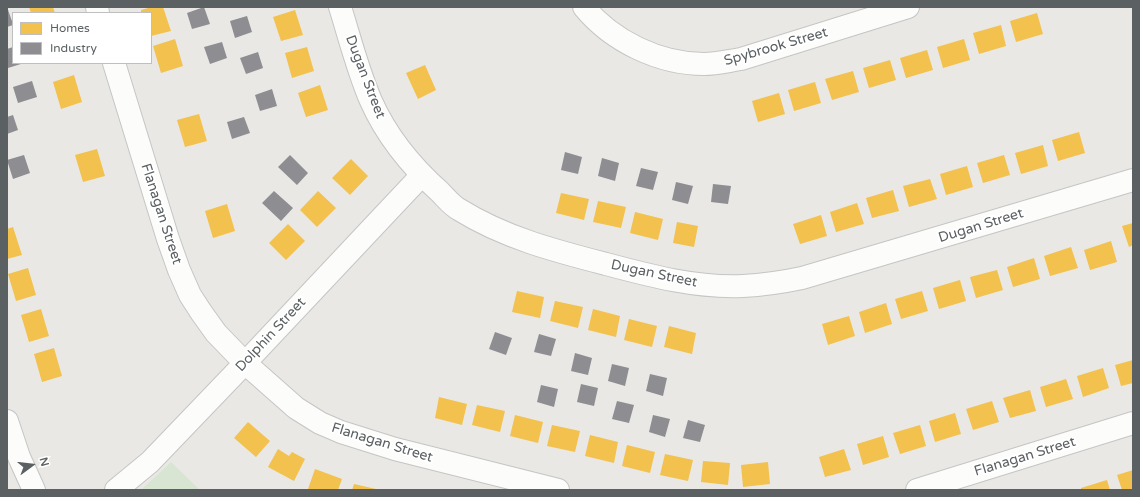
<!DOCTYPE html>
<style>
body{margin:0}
#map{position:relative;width:1140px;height:497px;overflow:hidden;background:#eae8e5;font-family:"Varela Round",sans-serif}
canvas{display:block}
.frame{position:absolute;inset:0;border:8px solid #5b6062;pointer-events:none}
.legend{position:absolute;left:12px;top:12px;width:140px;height:52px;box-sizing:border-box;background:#fff;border:1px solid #bdbfc0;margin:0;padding:5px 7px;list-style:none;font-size:12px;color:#5b6062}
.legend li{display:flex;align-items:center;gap:8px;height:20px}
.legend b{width:20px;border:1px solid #bdbfc0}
.north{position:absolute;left:12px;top:445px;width:40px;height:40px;-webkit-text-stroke:3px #fff;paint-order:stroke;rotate:75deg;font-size:11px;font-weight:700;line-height:16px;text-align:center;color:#5b6062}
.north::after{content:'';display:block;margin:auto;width:14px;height:18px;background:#5b6062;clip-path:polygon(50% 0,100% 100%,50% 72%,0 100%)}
</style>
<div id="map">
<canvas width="1140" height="497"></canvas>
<div class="frame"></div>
<ul class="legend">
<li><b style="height:11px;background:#f2c14e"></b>Homes</li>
<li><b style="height:11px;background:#8d8d92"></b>Industry</li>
</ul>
<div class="north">N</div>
</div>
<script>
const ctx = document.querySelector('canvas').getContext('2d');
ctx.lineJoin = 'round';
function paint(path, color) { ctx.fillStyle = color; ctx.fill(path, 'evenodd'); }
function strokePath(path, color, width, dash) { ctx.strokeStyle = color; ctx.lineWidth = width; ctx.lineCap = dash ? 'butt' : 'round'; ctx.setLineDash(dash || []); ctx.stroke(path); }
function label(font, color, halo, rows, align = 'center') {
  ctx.font = font + ' "Varela Round",sans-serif'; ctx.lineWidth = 4; ctx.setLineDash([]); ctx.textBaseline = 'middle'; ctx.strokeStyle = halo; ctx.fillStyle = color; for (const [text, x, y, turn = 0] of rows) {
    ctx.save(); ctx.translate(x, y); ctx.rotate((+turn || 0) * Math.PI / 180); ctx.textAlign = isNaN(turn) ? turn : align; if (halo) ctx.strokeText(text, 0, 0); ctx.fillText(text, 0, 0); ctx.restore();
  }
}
const green = new Path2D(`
 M171 462 200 490H141Z`);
const homes = new Path2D(`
 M29 7H53L55 13H31Z
 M152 7H163L171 31 151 36V13H141V10Z
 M295 10 303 35 281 41 273 17Z
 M1037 13 1043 34 1016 42 1010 21Z
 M1001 25 1006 46 979 54 973 33Z
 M175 39 183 66 161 73 153 46Z
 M964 39 970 60 943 68 937 47Z
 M307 47 314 71 292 78 285 53Z
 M927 50 933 70 906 78 900 58Z
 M890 60 896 80 869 88 863 68Z
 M425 65 436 90 418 99 406 73Z
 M853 71 859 92 832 100 825 79Z
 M74 75 82 102 61 109 53 82Z
 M815 82 821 103 794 111 788 90Z
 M320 85 328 110 306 117 298 93Z
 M779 93 785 114 758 122 752 101Z
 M199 114 207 141 185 147 177 120Z
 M1079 132 1085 153 1058 161 1052 140Z
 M1043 145 1048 166 1021 174 1015 153Z
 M97 149 105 176 83 182 75 155Z
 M1004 155 1010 175 983 183 977 163Z
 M351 159 368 176 350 195 332 178Z
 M967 166 973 187 946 195 940 174Z
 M930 179 937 199 909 207 903 186Z
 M893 190 899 211 872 218 866 198Z
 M318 191 336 208 317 227 300 210Z
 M561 193 589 199 584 220 556 213Z
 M598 201 626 207 621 228 593 222Z
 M857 203 864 224 836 232 830 212Z
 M227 204 235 231 213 238 205 211Z
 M635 212 663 219 658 240 630 233Z
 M821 215 827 236 800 244 793 224Z
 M677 222 698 226 694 247 673 243Z
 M1133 223V245L1129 247 1122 226Z
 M288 224 305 241 286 260 269 243Z
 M13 227 22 255 7 259V229Z
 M1111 241 1117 262 1090 270 1084 250Z
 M1071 247 1078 268 1050 276 1044 256Z
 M1034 258 1040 279 1013 287 1007 267Z
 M28 268 36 295 16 301 8 274Z
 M997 270 1003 290 976 298 970 277Z
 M960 280 966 301 939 309 933 288Z
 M517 291 544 297 540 318 512 312Z
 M922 291 928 311 901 319 895 299Z
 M555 301 583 307 578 328 550 321Z
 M886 303 892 324 865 333 859 312Z
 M41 309 49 336 29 342 21 315Z
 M593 309 620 316 616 337 588 330Z
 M849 316 855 336 828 345 822 324Z
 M629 319 657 326 652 347 624 340Z
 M669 326 696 333 692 354 664 347Z
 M54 348 62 376 42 382 34 354Z
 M1133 360V383L1121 386 1115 365Z
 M1103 368 1109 388 1083 397 1077 376Z
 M1066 379 1073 399 1046 407 1040 387Z
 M1030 390 1036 411 1010 418 1003 398Z
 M439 397 467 404 462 425 435 418Z
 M992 401 999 422 973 430 966 409Z
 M477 405 505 411 500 432 472 425Z
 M955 413 961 434 935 442 929 421Z
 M515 415 543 422 538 443 510 436Z
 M248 422 270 441 256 457 234 438Z
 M552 425 580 431 575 452 547 446Z
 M920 425 926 446 900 454 893 433Z
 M590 435 618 442 614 463 585 456Z
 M883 436 889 457 863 465 857 444Z
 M627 445 655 452 650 473 622 466Z
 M278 449 289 456 292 452 305 459 294 481 268 467Z
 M844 449 851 470 825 477 819 457Z
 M665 454 693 460 688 481 660 475Z
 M703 461 730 463 728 485 701 482Z
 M768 462 770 484 743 487 741 465Z
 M315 469 342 479 338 490 308 489Z
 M1133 470V490H1122L1117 475Z
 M1107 480 1110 490H1081V488Z
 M354 484 376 489V490H352Z`);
const industry = new Path2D(`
 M7 7 13 24V25L7 27Z
 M204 7 210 24 192 29 187 13Z
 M247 16 252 32 235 38 230 21Z
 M222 42 227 58 210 64 204 47Z
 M13 47V63H24L8 68 7 64V49Z
 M258 52 263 68 246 74 240 58Z
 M32 81 37 97 18 103 13 87Z
 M272 89 277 106 260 111 255 95Z
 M13 115 18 130 7 134V117Z
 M244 117 250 133 232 139 227 122Z
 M565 152 582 157 578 174 561 170Z
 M24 155 30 173 13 179 7 160Z
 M290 155 308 173 297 185 278 167Z
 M602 158 619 163 615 181 598 176Z
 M641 168 658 172 653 190 636 186Z
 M676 182 693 186 688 204 672 200Z
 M713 184 731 186 728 204 711 202Z
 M274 191 293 208 281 221 262 203Z
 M495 332 512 338 506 355 489 349Z
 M539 334 556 339 551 356 534 352Z
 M575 353 592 358 588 375 571 371Z
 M612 364 629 368 625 386 608 381Z
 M650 374 667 378 663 396 646 391Z
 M581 384 598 388 594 406 577 402Z
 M541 385 558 389 554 407 537 402Z
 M617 401 634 405 629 423 612 419Z
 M653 415 670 419 665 437 649 432Z
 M688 420 705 425 700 442 683 438Z`);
const minor = new Path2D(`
 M97 7 98 13
 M340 7C350 39 358 71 371 101 387 137 411 166 440 192 446 198 452 206 460 210 505 238 556 251 606 264 651 276 696 288 743 286 763 285 783 282 802 278L1133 180
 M584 7C612 41 659 64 704 64 716 64 728 61 741 59L908 7
 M114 63 168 239 179 270 190 295 201 312 216 333 245 363 296 408 320 423 341 432 395 449 558 490
 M7 421 19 457 34 490
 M116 490 150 462 245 363 421 176
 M917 490 1133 423`);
const streetNames = [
 ["Spybrook Street",776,47,-16],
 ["Dugan Street",365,77,69],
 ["Flanagan Street",161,214,72],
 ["Dugan Street",981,226,-17],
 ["Dugan Street",654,274,12],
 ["Dolphin Street",271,335,-47],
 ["Flanagan Street",382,443,17],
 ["Flanagan Street",1025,457,-17]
];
paint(green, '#d7e5d2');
paint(homes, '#f2c14e');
paint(industry, '#8d8d92');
strokePath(minor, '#c5c5c5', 24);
strokePath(minor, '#fcfcfb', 22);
label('14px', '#5b6062', '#fff', streetNames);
</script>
